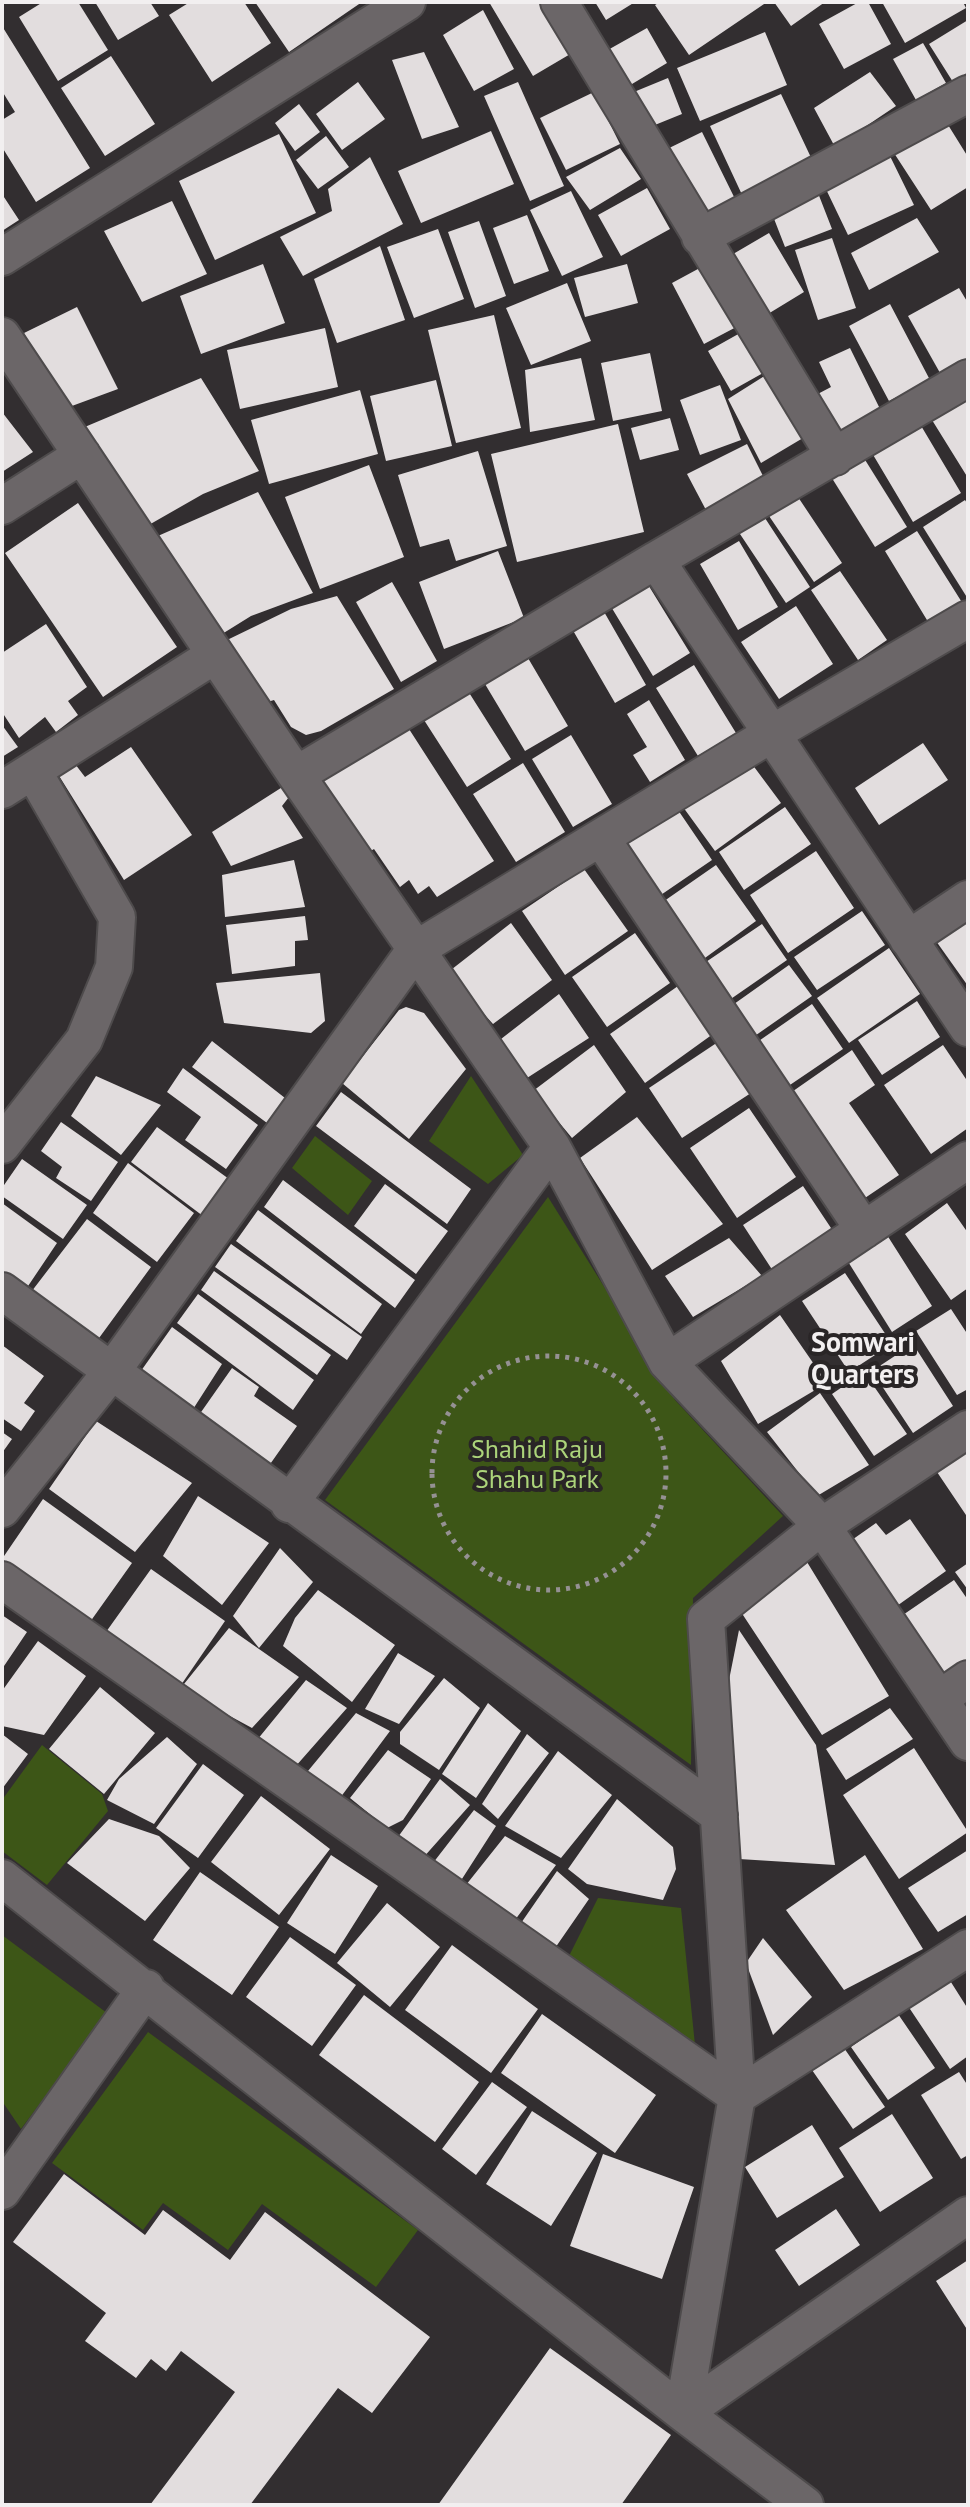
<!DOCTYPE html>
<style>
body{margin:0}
#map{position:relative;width:970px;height:2507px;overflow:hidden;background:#322e30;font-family:"PT Sans",sans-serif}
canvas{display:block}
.frame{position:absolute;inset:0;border:4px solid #f2eff0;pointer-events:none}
</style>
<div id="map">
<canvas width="970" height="2507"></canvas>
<div class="frame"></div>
</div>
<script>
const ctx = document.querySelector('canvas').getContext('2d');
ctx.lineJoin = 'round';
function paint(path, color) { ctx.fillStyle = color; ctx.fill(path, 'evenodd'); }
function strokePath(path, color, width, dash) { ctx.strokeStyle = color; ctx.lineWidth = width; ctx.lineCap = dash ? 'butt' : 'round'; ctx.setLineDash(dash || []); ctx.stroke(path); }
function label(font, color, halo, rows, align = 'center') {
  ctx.font = font + ' "PT Sans",sans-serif'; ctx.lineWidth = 8; ctx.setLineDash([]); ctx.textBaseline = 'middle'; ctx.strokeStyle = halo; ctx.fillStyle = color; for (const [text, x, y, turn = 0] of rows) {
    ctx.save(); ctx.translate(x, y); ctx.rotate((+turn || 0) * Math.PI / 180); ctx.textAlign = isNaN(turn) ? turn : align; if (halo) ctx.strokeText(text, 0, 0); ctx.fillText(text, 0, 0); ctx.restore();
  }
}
const green = new Path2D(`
 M471 1076 523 1155 488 1184 429 1141Z
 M315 1136 372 1181 348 1215 292 1168Z
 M548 1197 675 1400 783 1516 693 1598 691 1765 325 1500Z
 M42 1745 102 1794 108 1811 47 1885 2 1851V1800Z
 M598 1898 681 1908 695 2045 567 1960Z
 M2 1935 107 2013 21 2129 2 2101Z
 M148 2032 418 2230 376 2287 262 2204 228 2250 163 2203 143 2230 52 2163Z`);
const building = new Path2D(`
 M43 2H78L108 50 58 81 19 17Z
 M95 2H150L159 16 118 40Z
 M190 2H244L271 43 212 82 169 15Z
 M255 2H362L289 52Z
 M489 2H542L572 53 533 76Z
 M595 2H635L606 20Z
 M660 2H767L689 55 655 5Z
 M774 2H825L791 26Z
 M859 2H868L891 44 844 69 819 24Z
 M882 2H963L966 8 905 43Z
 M483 10 514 69 474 91 443 35Z
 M968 20V72L953 82 929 44Z
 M2 26 90 168 36 202 2 147V120L15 112 2 91Z
 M647 28 667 63 627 87 606 51Z
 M765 32 787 85 700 121 677 68Z
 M923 43 946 83 916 100 893 59Z
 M424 52 459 127 422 139 392 60Z
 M111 56 155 124 105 156 61 88Z
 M870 72 896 106 835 147 814 108Z
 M668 78 682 114 645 129 629 94Z
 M358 82 385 119 342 150 316 114Z
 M518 82 564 186 530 201 484 96Z
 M594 92 620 144 566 170 540 118Z
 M781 94 815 166 744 199 710 126Z
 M299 104 320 132 295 151 275 123Z
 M945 120 968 157V187L931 210 894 153Z
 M491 131 514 184 421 223 398 171Z
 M702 132 739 207 701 226 663 151Z
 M279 134 316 213 215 260 179 181Z
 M326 136 349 167 318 189 296 160Z
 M620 148 641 179 590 210 566 177Z
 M888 152 914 205 848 235 823 183Z
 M370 157 403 224 303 276 280 237 332 211 328 189Z
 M647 188 670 229 621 256 598 215Z
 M571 191 603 257 562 276 530 210Z
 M818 193 832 229 785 247 771 211Z
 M2 194 19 220 2 231Z
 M172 201 207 274 142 302 104 231Z
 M527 215 549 271 514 284 493 228Z
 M917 218 939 252 869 290 851 253Z
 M479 221 506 296 475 308 448 232Z
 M438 229 464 299 414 318 387 247Z
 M769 233 804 292 763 317 728 257Z
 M832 238 856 308 818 320 795 250Z
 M380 246 405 320 337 343 314 279Z
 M709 263 742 324 704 344 672 283Z
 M263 264 285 323 201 354 180 296Z
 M627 264 638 303 585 317 574 278Z
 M567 283 591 341 531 365 506 308Z
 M959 288 968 303V367L944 380 908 316Z
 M890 304 930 380 889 401 849 326Z
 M77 307 118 389 61 410 24 333Z
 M494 315 521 428 456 443 428 330Z
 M325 328 338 387 240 409 227 350Z
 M749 328 772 368 731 391 708 351Z
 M850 348 882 413 832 437 812 397 831 387 819 362Z
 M650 353 662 411 613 421 601 363Z
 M581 358 595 420 530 432 525 370Z
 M766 375 803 438 761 463 728 399Z
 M201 378 259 471 203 494 140 530 80 429Z
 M436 380 452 446 386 461 370 396Z
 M720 385 741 440 700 455 680 400Z
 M360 390 378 454 269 484 251 420Z
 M968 398V478L932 420Z
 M2 412 33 452 2 472Z
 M670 418 679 450 640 460 631 428Z
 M618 424 644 532 517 562 491 454Z
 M920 424 961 493 913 522 872 453Z
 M747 444 765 480 706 510 687 474Z
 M478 451 507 546 456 561 449 539 420 547 398 475Z
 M862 455 907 527 875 547 830 475Z
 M369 465 404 557 320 589 285 497Z
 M258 492 313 593 251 616 214 639 151 539Z
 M796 494 842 563 814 582 767 513Z
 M965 500 968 505V599L923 527Z
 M78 503 177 647 103 697 5 553Z
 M763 515 810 587 786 603 738 531Z
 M917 531 963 604 930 625 885 551Z
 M739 541 778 607 738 630 700 564Z
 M498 551 524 618 444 649 419 582Z
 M840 571 887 640 858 660 811 590Z
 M392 582 437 661 401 682 356 602Z
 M647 583 690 653 653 676 610 605Z
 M337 596 394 689 321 731 306 735 291 727 274 700 261 704 225 641 291 609Z
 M796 606 833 664 779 699 741 642Z
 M603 610 646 685 615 703 571 627Z
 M46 624 87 687 68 701 78 715 56 732 45 717 19 738 2 712V653Z
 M528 658 568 726 525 751 485 684Z
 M694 665 736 733 698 756 656 688Z
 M468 691 511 759 467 787 424 720Z
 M649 700 685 760 650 782 633 755 647 747 627 714Z
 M2 725 18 747 2 757Z
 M409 729 494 861 437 897 429 886 418 894 409 880 400 887 374 849 364 855 318 783Z
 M571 735 612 804 573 827 532 759Z
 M923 743 948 780 879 825 855 788Z
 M131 747 192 835 124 880 56 771 72 760 85 777Z
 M749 760 781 803 715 851 683 807Z
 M523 763 565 832 516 862 473 794Z
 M284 786 289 797 282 806 303 838 231 866 212 832Z
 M785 807 811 844 744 890 719 852Z
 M678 810 712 860 652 901 617 851Z
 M816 851 854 908 788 953 750 895Z
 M294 860 305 907 225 917 222 875Z
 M716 865 756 921 698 963 657 906Z
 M584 869 628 931 565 975 522 911Z
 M862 911 885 945 817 990 794 957Z
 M305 916 308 940 295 941V966L232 974 226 925Z
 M968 918V986L936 941Z
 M511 923 552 980 493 1024 447 973Z
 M762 924 787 960 725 1003 700 966Z
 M635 933 670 983 607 1027 572 977Z
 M889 948 920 994 849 1043 817 998Z
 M789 965 812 996 749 1040 727 1009Z
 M320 973 325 1021 311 1033 224 1023 216 983Z
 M678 986 713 1034 645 1083 610 1034Z
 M559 994 589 1038 527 1078 501 1039Z
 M917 1001 940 1037 882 1075 858 1040Z
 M812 1004 843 1049 784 1089 753 1045Z
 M406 1007 424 1013 466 1069 409 1139 342 1083 399 1010Z
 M212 1041 285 1098 267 1123 192 1067Z
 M718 1042 751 1093 682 1138 649 1088Z
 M594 1045 626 1092 572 1138 533 1091Z
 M943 1045 968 1082V1128L931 1154 884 1085Z
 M852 1050 875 1085 849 1103 899 1175 859 1202 786 1096Z
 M183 1068 258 1125 226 1169 185 1140 201 1117 167 1092Z
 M96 1076 161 1105 121 1155 71 1116Z
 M341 1092 471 1189 447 1224 316 1126Z
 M749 1108 796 1177 737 1218 690 1148Z
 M637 1117 723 1224 652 1270 580 1158Z
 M61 1122 118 1162 91 1201 56 1178 62 1167 41 1151Z
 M157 1127 229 1179 203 1216 131 1162Z
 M22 1159 87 1205 63 1239 2 1196V1188Z
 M128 1163 194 1213 157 1262 93 1213Z
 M283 1180 415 1280 395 1308 264 1207Z
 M385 1184 448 1231 416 1274 354 1226Z
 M803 1186 833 1231 773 1271 743 1225Z
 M2 1203 57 1243 22 1295 2 1280Z
 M947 1203 968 1233V1288L951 1300 905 1234Z
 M258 1210 382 1304 361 1334 236 1241Z
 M87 1219 151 1267 91 1349 25 1300Z
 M887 1235 932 1306 892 1332 847 1260Z
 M729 1238 762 1276 693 1317 665 1276Z
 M231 1244 362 1337 347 1360 215 1267Z
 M214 1271 331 1355 317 1375 201 1290Z
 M845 1273 892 1344 849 1372 802 1301Z
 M198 1294 314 1380 293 1410 177 1323Z
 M951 1309 968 1335V1389L957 1395 916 1331Z
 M780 1315 827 1383 758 1424 721 1361Z
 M172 1327 222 1364 188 1417 136 1378Z
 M913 1344 953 1406 913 1433 872 1371Z
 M2 1345 44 1376 24 1403 35 1411 21 1431 2 1418Z
 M232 1368 259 1387 254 1396 297 1426 261 1477 192 1425Z
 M864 1372 907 1434 874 1456 832 1394Z
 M820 1393 869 1465 817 1496 767 1432Z
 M96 1421 192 1483 135 1552 49 1489Z
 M2 1432 12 1439 2 1453Z
 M968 1450V1518L937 1472Z
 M198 1496 269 1543 222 1605 163 1556Z
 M43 1499 132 1563 90 1622 2 1559Z
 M910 1519 946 1571 894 1608 849 1542 876 1523 886 1535Z
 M280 1548 313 1582 259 1648 233 1616Z
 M807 1562 889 1696 822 1735 741 1612Z
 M968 1563V1590L955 1572Z
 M151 1569 225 1621 181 1685 106 1632Z
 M954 1580 968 1600V1662L939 1682 897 1619Z
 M318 1590 395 1645 352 1702 283 1646 295 1618Z
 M2 1615 27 1632 2 1669Z
 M229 1628 299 1677 252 1728 180 1689Z
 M739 1630 816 1745 835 1865 739 1859 726 1695Z
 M38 1641 86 1676 44 1735 2 1726V1691Z
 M398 1653 435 1676 399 1724 365 1709Z
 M444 1678 480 1708 439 1770 400 1744V1732Z
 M306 1680 347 1708 295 1767 257 1740Z
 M100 1687 155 1733 104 1794 49 1749Z
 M488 1703 521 1731 476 1798 442 1774Z
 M890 1708 913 1739 846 1780 826 1749Z
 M356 1713 390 1731 340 1798 303 1777Z
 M2 1734 28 1754 2 1789Z
 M527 1734 549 1753 498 1819 482 1804Z
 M167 1737 197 1764 154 1824 107 1800 119 1779Z
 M914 1748 968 1832 899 1879 843 1795Z
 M388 1750 431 1779 403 1820 387 1828 350 1798Z
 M558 1751 612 1795 561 1858 505 1826Z
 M203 1764 244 1795 198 1858 156 1828Z
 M440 1779 470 1805 422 1859 398 1837Z
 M261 1796 330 1849 279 1915 211 1862Z
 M617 1799 673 1847 676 1869 663 1900 587 1884 568 1869Z
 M474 1810 496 1826 460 1882 433 1863Z
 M109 1819 159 1836 190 1868 145 1921 67 1863Z
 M505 1836 556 1865 512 1924 462 1890Z
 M968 1850V1914L938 1932 908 1888Z
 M331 1855 378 1886 335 1954 287 1923Z
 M865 1855 923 1949 844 1990 786 1910Z
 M557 1871 589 1899 553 1951 519 1926Z
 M200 1872 279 1927 232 1995 153 1940Z
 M387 1903 440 1947 390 2007 337 1963Z
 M290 1937 356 1985 312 2046 246 1997Z
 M763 1938 812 1997 773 2035 746 1963Z
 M452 1945 538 2009 491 2073 405 2010Z
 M949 1979 968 2009V2056L950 2069 908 2006Z
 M364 1995 479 2082 435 2142 319 2055Z
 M542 2014 656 2095 615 2153 501 2073Z
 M898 2014 935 2068 888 2100 851 2047Z
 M844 2048 885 2107 853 2129 812 2070Z
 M959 2072 968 2086V2155L961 2159 921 2095Z
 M492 2082 527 2107 476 2175 442 2149Z
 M532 2111 597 2153 551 2226 486 2184Z
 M892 2114 933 2178 880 2212 839 2148Z
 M812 2125 844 2177 777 2218 745 2167Z
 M603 2154 694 2187 662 2279 570 2246Z
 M64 2174 145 2235 163 2210 230 2260 265 2212 430 2337 372 2413 338 2388 250 2505H150L235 2392 181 2351 166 2371 151 2359 136 2378 85 2341 106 2313 13 2242Z
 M836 2209 860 2245 799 2286 775 2250Z
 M968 2260V2331L936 2281Z
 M550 2348 671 2435 621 2505H438Z`);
const path = new Path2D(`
 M432 1473a117 117 0 1 1 234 0a117 117 0 1 1-234 0Z`);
const minor = new Path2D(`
 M559 2 835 457
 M700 237 968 94
 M2 257 407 2
 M2 336 296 775 552 1147 667 1362 822 1526 968 1429
 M2 506 82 455
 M656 560 968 378
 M296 775 656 560 968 1028
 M2 790 215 655
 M601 838 864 1230
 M908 939 968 899
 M2 1145 84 1040 114 967 117 917 33 771
 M2 1291 719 1815
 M667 1362 968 1160
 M289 1504 552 1147
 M2 1509 112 1371 415 950 773 733 968 619
 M2 1580 737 2096 968 1948
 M939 1699 968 1679
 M2 1878 683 2413 805 2505
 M2 2191 146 1988
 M683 2413 737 2096 706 1619 822 1526 968 1742
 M683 2413 968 2215`);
const parkNames = [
 ["Shahid Raju",537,1451],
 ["Shahu Park",537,1481]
];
const neighbourhoodNames = [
 ["Somwari",863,1344],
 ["Quarters",863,1376]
];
paint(green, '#3d5617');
paint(building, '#e2ddde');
strokePath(minor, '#4e4b4c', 40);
strokePath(path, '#959193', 5, [4, 6]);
strokePath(minor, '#6b6668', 36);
label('26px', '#acd47a', '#292526', parkNames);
label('bold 28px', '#f2eff0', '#292526', neighbourhoodNames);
</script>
